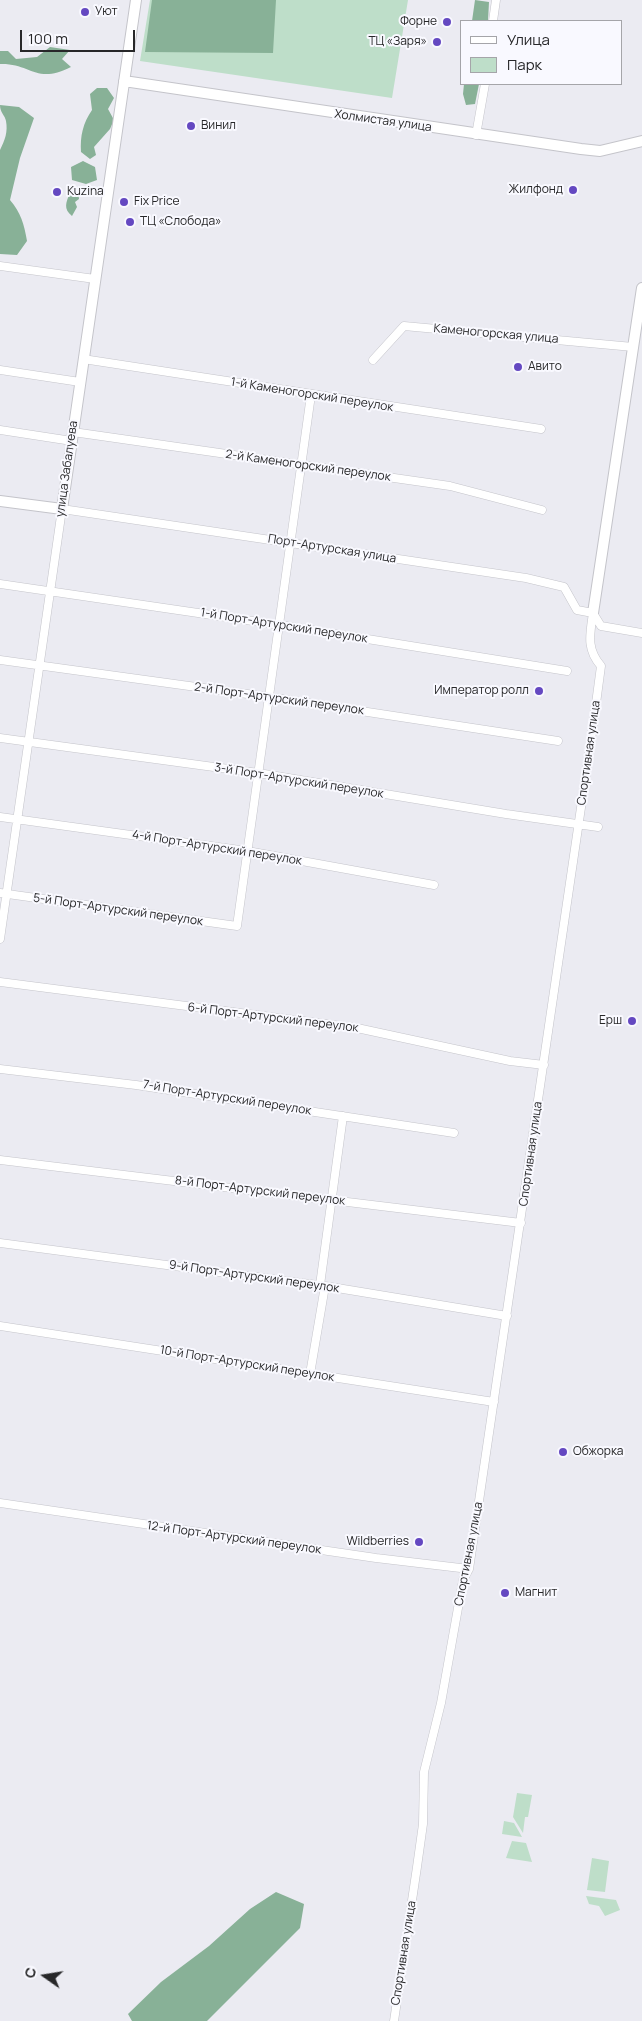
<!DOCTYPE html>
<meta charset="utf-8">
<style>
body{margin:0}
#map{position:relative;width:642px;height:2021px;overflow:hidden;background:#ebebf2;font-family:Manrope,sans-serif}
canvas{display:block}
.legend{position:absolute;left:460px;top:20px;width:162px;height:65px;box-sizing:border-box;background:#f9f9ff;border:1px solid #a5a5a9;margin:0;padding:6px 9px;list-style:none;font-size:15px;color:#272729}
.legend li{display:flex;align-items:center;gap:10px;height:25px}
.legend b{width:25px;border:1px solid #a5a5a9}
.north{position:absolute;left:20px;top:1951px;width:50px;height:50px;-webkit-text-stroke:4px #f9f9ff;paint-order:stroke;rotate:283deg;font-size:14px;font-weight:700;line-height:20px;text-align:center;color:#272729}
.north::after{content:'';display:block;margin:auto;width:18px;height:22px;background:#272729;clip-path:polygon(50% 0,100% 100%,50% 72%,0 100%)}
.scale{position:absolute;left:20px;top:30px;width:115px;height:22px;box-sizing:border-box;border:2px solid #272729;border-top:0;padding-left:6px;font-size:15px;line-height:18px;white-space:nowrap;color:#272729;-webkit-text-stroke:4px #f9f9ff;paint-order:stroke}
</style>
<div id="map">
<canvas width="642" height="2021"></canvas>
<ul class="legend">
<li><b style="height:6px;background:#fff"></b>Улица</li>
<li><b style="height:14px;background:#bedec9"></b>Парк</li>
</ul>
<div class="north">С</div>
<div class="scale">100 m</div>
</div>
<script>
const ctx = document.querySelector('canvas').getContext('2d');
ctx.lineJoin = 'round';
function paint(path, color) { ctx.fillStyle = color; ctx.fill(path, 'evenodd'); }
function strokePath(path, color, width, dash) { ctx.strokeStyle = color; ctx.lineWidth = width; ctx.lineCap = dash ? 'butt' : 'round'; ctx.setLineDash(dash || []); ctx.stroke(path); }
function label(font, color, halo, rows, align = 'center') {
  ctx.font = font + ' Manrope,sans-serif'; ctx.lineWidth = 4; ctx.setLineDash([]); ctx.textBaseline = 'middle'; ctx.strokeStyle = halo; ctx.fillStyle = color; for (const [text, x, y, turn = 0] of rows) {
    ctx.save(); ctx.translate(x, y); ctx.rotate((+turn || 0) * Math.PI / 180); ctx.textAlign = isNaN(turn) ? turn : align; if (halo) ctx.strokeText(text, 0, 0); ctx.fillText(text, 0, 0); ctx.restore();
  }
}
const green = new Path2D(`
 M150 0H408L392 98 140 61Z
 M517 1793 532 1795 528 1817H525L523 1833 513 1817Z
 M504 1821 514 1823 522 1837 502 1834Z
 M512 1841 526 1843 532 1862 506 1858Z
 M592 1858 609 1861 605 1892 587 1890Z
 M586 1896 616 1900 620 1910 605 1916 599 1906 589 1904Z`);
const forest = new Path2D(`
 M152 0H276L273 53 145 52Z
 M475 0 489 2 488 21H472Z
 M50 47 70 50 62 59 71 67C36 85 31 63 0 64V51H8L16 59 37 57Z
 M464 84H479L475 104 466 105 463 94Z
 M97 88H107L114 98 108 109 114 120 110 129 94 147 96 155 90 159 81 152C80 136 83 123 92 110L90 94Z
 M0 105 19 107 34 118 20 158 10 200C21 213 24 224 27 241L17 255 0 254V150C5 140 8 132 6 121 5 115 0 113 0 105Z
 M83 161 95 167 97 180 86 184 72 180 71 167Z
 M78 191 79 199 75 202 77 207 72 216C63 209 66 202 70 193Z
 M276 1892 304 1904 300 1928 207 2021H132L128 2014 161 1982 209 1946 250 1909Z`);
const minor = new Path2D(`
 M493 21 496 0
 M476 135 485 84
 M0 266 95 279
 M83 359 541 429
 M373 360 404 326 633 347
 M0 370 80 382
 M0 430 72 441
 M73 432 450 486 542 510
 M0 584 280 625 567 671
 M593 613 601 626 642 633
 M0 660 269 697 558 741
 M0 738 258 773 506 814 598 827
 M0 817 247 851 434 885
 M0 893 237 926 311 395
 M0 939 62 509 526 578 564 587 577 610 593 613
 M0 982 357 1028 510 1061 544 1065
 M0 1069 136 1085 454 1133
 M0 1160 521 1223
 M0 1243 325 1286 507 1316
 M320 1285 343 1116
 M0 1326 494 1402
 M310 1374 325 1286
 M0 1503 376 1558 469 1569
 M394 2021 417 1867 423 1824 424 1772 441 1703 463 1580 469 1569 593 726 601 666C586 649 590 634 593 613`);
const tertiary = new Path2D(`
 M124 81 581 149 600 151 642 141
 M0 501 62 509 136 0
 M593 613 642 288`);
const markers = [
 [85,12,5,"#6448c1"],
 [447,22,5,"#6448c1"],
 [437,42,5,"#6448c1"],
 [191,126,5,"#6448c1"],
 [573,190,5,"#6448c1"],
 [57,192,5,"#6448c1"],
 [124,202,5,"#6448c1"],
 [130,222,5,"#6448c1"],
 [518,367,5,"#6448c1"],
 [539,691,5,"#6448c1"],
 [632,1021,5,"#6448c1"],
 [563,1452,5,"#6448c1"],
 [419,1542,5,"#6448c1"],
 [505,1593,5,"#6448c1"]
];
const poiNames = [
 ["Уют",95,12],
 ["Форне",437,22,"right"],
 ["ТЦ «Заря»",427,42,"right"],
 ["Винил",201,126],
 ["Жилфонд",563,190,"right"],
 ["Kuzina",67,192],
 ["Fix Price",134,202],
 ["ТЦ «Слобода»",140,222],
 ["Авито",528,367],
 ["Император ролл",529,691,"right"],
 ["Ерш",622,1021,"right"],
 ["Обжорка",573,1452],
 ["Wildberries",409,1542,"right"],
 ["Магнит",515,1593]
];
const streetNames = [
 ["Холмистая улица",383,121,8],
 ["Каменогорская улица",496,334,5],
 ["1-й Каменогорский переулок",312,395,9],
 ["2-й Каменогорский переулок",308,466,8],
 ["улица Забалуева",67,469,-82],
 ["Порт-Артурская улица",332,549,9],
 ["1-й Порт-Артурский переулок",284,626,9],
 ["2-й Порт-Артурский переулок",279,699,8],
 ["Спортивная улица",589,753,-82],
 ["3-й Порт-Артурский переулок",299,781,9],
 ["4-й Порт-Артурский переулок",217,848,9],
 ["5-й Порт-Артурский переулок",118,910,8],
 ["6-й Порт-Артурский переулок",273,1018,7],
 ["7-й Порт-Артурский переулок",227,1098,9],
 ["Спортивная улица",531,1154,-82],
 ["8-й Порт-Артурский переулок",260,1191,7],
 ["9-й Порт-Артурский переулок",254,1277,8],
 ["10-й Порт-Артурский переулок",247,1364,9],
 ["12-й Порт-Артурский переулок",234,1538,8],
 ["Спортивная улица",469,1554,-79],
 ["Спортивная улица",404,1953,-81]
];
paint(green, '#bedec9');
paint(forest, '#88b197');
strokePath(minor, '#c4c4ca', 9);
strokePath(tertiary, '#c4c4ca', 12);
strokePath(minor, '#fff', 8);
strokePath(tertiary, '#fff', 10);
for (const [x, y, r, color] of markers) { const dot = new Path2D(); dot.arc(x, y, r, 0, 2 * Math.PI); ctx.fillStyle = color; ctx.fill(dot); strokePath(dot, '#f9f9ff', 2); }
label('12px', '#272729', '#f9f9ff', poiNames, 'left');
label('12px', '#272729', '#f9f9ff', streetNames);
</script>
